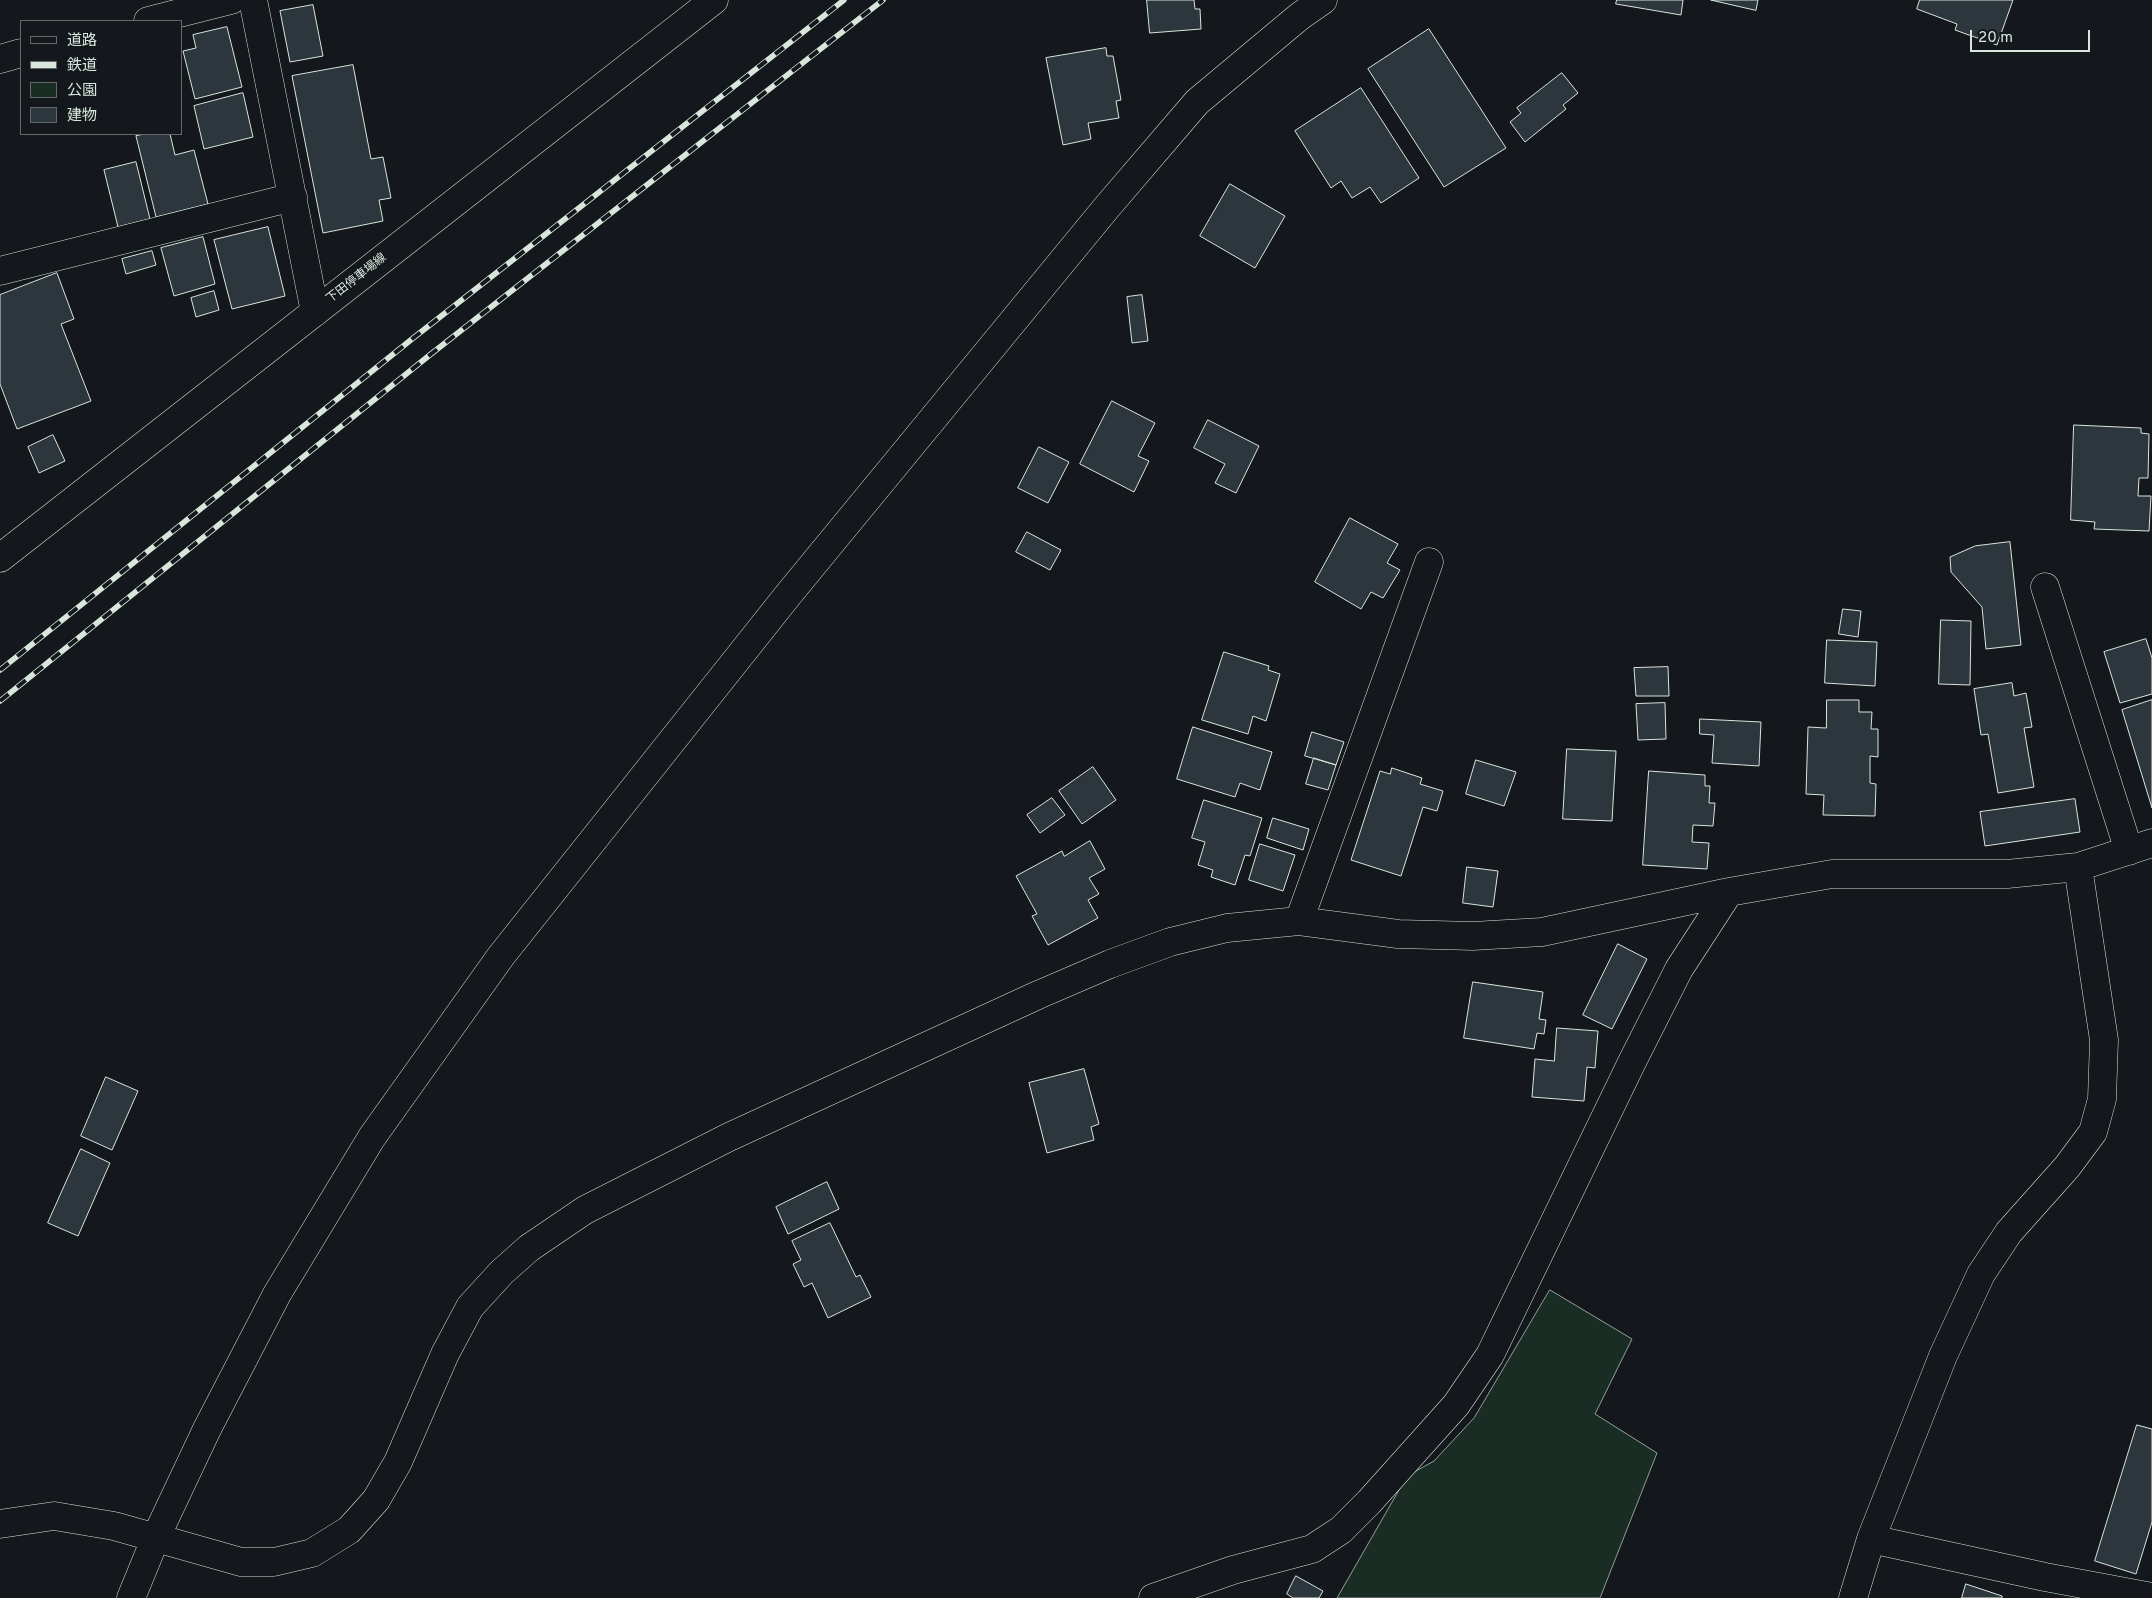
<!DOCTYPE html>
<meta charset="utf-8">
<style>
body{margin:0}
#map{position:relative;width:2152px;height:1598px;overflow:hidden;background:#14181c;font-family:Overpass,"Noto Sans JP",sans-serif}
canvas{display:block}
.legend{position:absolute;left:20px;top:20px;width:162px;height:115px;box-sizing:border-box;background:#14181c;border:1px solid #626a69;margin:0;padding:6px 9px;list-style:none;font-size:15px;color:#d8e6dc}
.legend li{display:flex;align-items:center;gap:10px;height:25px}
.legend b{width:25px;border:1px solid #626a69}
.scale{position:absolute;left:1970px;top:30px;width:120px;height:22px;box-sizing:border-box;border:2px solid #d8e6dc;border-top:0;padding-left:6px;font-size:15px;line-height:18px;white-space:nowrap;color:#d8e6dc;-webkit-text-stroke:4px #14181c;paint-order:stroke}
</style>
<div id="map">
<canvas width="2152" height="1598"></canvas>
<ul class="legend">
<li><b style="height:6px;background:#14181c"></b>道路</li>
<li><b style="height:6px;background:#d8e6dc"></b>鉄道</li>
<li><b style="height:14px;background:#1a2d24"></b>公園</li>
<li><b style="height:14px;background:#2c363c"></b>建物</li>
</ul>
<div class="scale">20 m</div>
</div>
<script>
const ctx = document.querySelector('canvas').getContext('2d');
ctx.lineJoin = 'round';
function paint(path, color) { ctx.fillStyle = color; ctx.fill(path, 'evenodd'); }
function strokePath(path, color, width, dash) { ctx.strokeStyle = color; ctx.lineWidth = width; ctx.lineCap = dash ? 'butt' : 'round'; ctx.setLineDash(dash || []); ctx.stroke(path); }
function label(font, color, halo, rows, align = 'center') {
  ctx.font = font + ' Overpass,"Noto Sans JP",sans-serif'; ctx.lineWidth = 4; ctx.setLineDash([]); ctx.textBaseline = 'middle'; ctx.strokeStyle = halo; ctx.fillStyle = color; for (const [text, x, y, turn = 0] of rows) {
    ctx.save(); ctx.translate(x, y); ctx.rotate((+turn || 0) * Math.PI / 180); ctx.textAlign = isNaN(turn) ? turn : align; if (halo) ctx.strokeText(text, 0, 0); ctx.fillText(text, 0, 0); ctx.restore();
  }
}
const green = new Path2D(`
 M1550 1290 1632 1339 1595 1414 1657 1453 1600 1598H1337L1407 1476 1434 1461 1474 1418Z`);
const building = new Path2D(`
 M1147 0H1194L1195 9H1200L1201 29 1150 33Z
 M1617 0H1683L1681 15 1616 4Z
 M1711 0H1758L1756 10Z
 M1920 0H2013L1997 45 1955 30 1957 24 1917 9Z
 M313 5 323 56 290 62 280 11Z
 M227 27 242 87 195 99 183 51 196 48 193 35Z
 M1429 29 1506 148 1444 187 1368 69Z
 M1106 48 1107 56H1113L1121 100 1116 101 1119 118 1088 123 1091 139 1063 145 1046 58Z
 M353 65 371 159 383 157 391 198 379 200 383 221 323 233 292 76Z
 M1562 73 1578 93 1563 105 1566 109 1525 142 1510 122 1521 113 1517 108Z
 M1361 88 1419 178 1381 203 1370 187 1352 198 1341 181 1331 188 1295 131Z
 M243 93 253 137 204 149 194 106Z
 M145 134H170L175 155 194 150 208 204 156 217 136 136Z
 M136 162 150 219 118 227 104 170Z
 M1230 184 1285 216 1255 268 1200 236Z
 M268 227 285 296 232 309 214 240Z
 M203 237 215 284 174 296 161 248Z
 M152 251 156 265 126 274 122 259Z
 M57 273 74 319 61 324 91 401 17 429 0 384V295Z
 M214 291 219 310 196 317 191 298Z
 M1142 295 1148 341 1132 343 1127 297Z
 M1112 401 1155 423 1138 456 1149 461 1134 492 1080 464Z
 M1208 420 1259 446 1236 493 1215 483 1225 464 1194 448Z
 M2074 425 2141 428V433L2149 434 2148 478H2139L2138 496H2151L2149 531 2094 529 2095 522 2071 520Z
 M53 435 65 461 39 473 28 447Z
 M1039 447 1069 462 1048 503 1018 488Z
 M1350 518 1398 544 1387 563 1400 570 1383 598 1371 592 1361 609 1315 582Z
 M1027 532 1061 550 1050 570 1016 552Z
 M2010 542 2021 645 1986 649 1982 607 1951 572 1950 557 1975 546Z
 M1843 609 1861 611 1858 637 1839 634Z
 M1941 620 1971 621 1970 685 1939 684Z
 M2146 639 2152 658V694L2120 703 2104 652Z
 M1827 640 1877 642 1875 686 1825 683Z
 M1224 652 1269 666 1268 670 1280 674 1266 721 1253 716 1248 734 1202 720Z
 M1668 667 1669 696H1636L1634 668Z
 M2012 683 2014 696 2026 693 2032 727 2024 728 2034 787 1998 793 1988 734 1981 735 1974 689Z
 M1827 700H1859V712H1872L1871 729H1878V757L1870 756V783L1876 784 1875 816 1823 815 1824 795 1806 794 1808 727 1826 728Z
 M2152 700V808L2122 710Z
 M1665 703 1666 739 1638 740 1636 704Z
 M1700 719 1761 722 1759 766 1712 763 1714 735 1700 734Z
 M1193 727 1272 752 1260 790 1240 783 1235 797 1177 779Z
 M1312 732 1344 742 1336 765 1305 756Z
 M1567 749 1616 751 1612 821 1563 819Z
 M1314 758 1336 765 1328 790 1306 784Z
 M1476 760 1516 772 1504 806 1466 794Z
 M1093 767 1116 800 1082 824 1059 791Z
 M1392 768 1422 778 1420 784 1443 791 1437 811 1423 807 1401 876 1351 860 1380 771 1390 774Z
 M1649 771 1705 775V786H1710L1709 803H1715L1713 826 1693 825 1692 842 1709 843 1707 869 1643 865Z
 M1052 798 1065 815 1040 833 1027 815Z
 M2075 799 2080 832 1985 846 1980 812Z
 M1204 800 1262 818 1250 856 1245 855 1235 885 1211 877 1213 870 1198 865 1205 842 1192 838Z
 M1273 818 1309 829 1303 850 1267 838Z
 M1090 841 1105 869 1089 878 1099 894 1088 900 1098 918 1048 945 1032 916 1037 914 1016 876 1062 851 1064 856Z
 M1260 844 1295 855 1283 891 1249 880Z
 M1467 867 1498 871 1493 907 1463 903Z
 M1618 944 1647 959 1612 1029 1583 1015Z
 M1473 982 1543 992 1539 1019 1546 1020 1544 1034 1537 1033 1534 1049 1464 1038Z
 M1557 1028 1598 1031 1595 1068 1587 1067 1584 1101 1532 1097 1535 1059 1554 1061Z
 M1084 1069 1099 1124 1091 1127 1094 1140 1047 1153 1029 1083Z
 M106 1077 138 1091 112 1150 81 1136Z
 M81 1149 110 1163 78 1236 48 1223Z
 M827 1182 839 1209 788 1234 776 1207Z
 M830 1223 856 1277 860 1275 871 1297 828 1318 812 1283 804 1287 793 1264 801 1260 792 1241Z
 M2137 1425 2152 1429V1522L2136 1574 2095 1561Z
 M1296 1576 1323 1591 1319 1598H1293L1287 1594Z
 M1966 1584 2002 1596V1598H1962Z`);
const minor = new Path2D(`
 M253 0 315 312
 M148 21 231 0
 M0 59 21 53
 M0 271 293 197
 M2045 587 2129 851
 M1299 921 1429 562
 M0 1524 54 1516 114 1526 241 1562H274L312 1553 349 1530 376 1500 398 1462 445 1354 470 1307 502 1272 529 1248 585 1210 729 1137 1038 995 1110 964 1170 942 1227 928 1299 921 1398 934 1473 936 1542 932 1729 892 1832 874H2007L2078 867 2152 843
 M1871 1539 2045 1577 2152 1597
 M131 1598 156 1537 207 1429 277 1294 372 1137 501 956 788 595 1107 207 1197 102 1300 16 1323 0
 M1153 1598 1233 1570 1312 1549 1341 1530 1369 1502 1456 1405 1490 1355 1632 1062 1679 969 1729 892
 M1853 1598 1871 1539 1943 1356 1981 1274 2009 1232 2067 1167 2093 1132 2102 1099 2104 1040 2078 867`);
const major = new Path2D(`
 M0 558 714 0`);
const rail = new Path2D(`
 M0 670 412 339 844 0
 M0 701 431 354 883 0`);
const streetNames = [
 ["下田停車場線",357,279,-38]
];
paint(green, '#1a2d24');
strokePath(green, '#939e99', 1);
paint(building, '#2c363c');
strokePath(building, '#d8e6dc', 1);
strokePath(minor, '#d8e6dc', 29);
strokePath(major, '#d8e6dc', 29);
strokePath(minor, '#14181c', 28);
strokePath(major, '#14181c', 28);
strokePath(rail, '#d8e6dc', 5.5);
strokePath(rail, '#14181c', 4, [11]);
label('12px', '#d8e6dc', '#14181c', streetNames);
</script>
